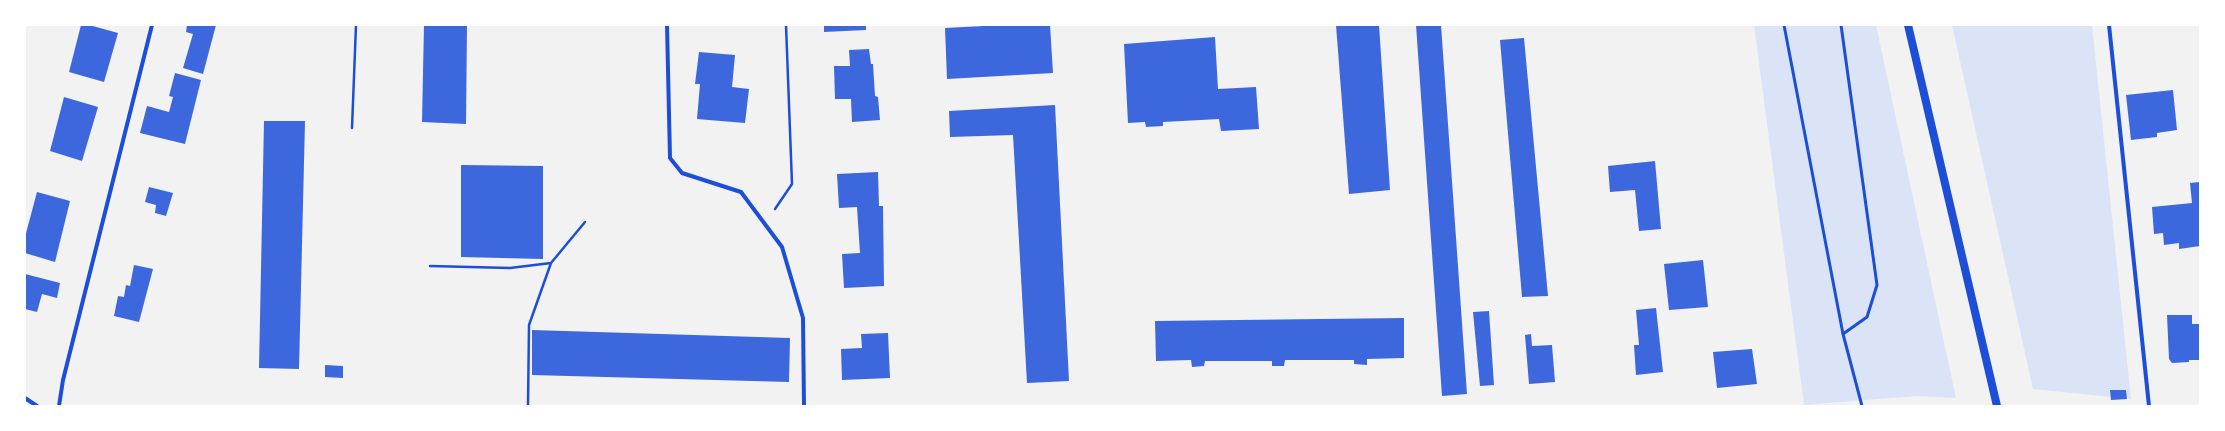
<!DOCTYPE html>
<style>
body{margin:0}
#map{position:relative;width:2225px;height:431px;overflow:hidden;background:#f2f2f2;font-family:Arial,sans-serif}
canvas{display:block}
.frame{position:absolute;inset:0;border:26px solid #fff;pointer-events:none}
</style>
<div id="map">
<canvas width="2225" height="431"></canvas>
<div class="frame"></div>
</div>
<script>
const ctx = document.querySelector('canvas').getContext('2d');
ctx.lineJoin = 'round';
function paint(path, color) { ctx.fillStyle = color; ctx.fill(path, 'evenodd'); }
function strokePath(path, color, width, dash) { ctx.strokeStyle = color; ctx.lineWidth = width; ctx.lineCap = dash ? 'butt' : 'round'; ctx.setLineDash(dash || []); ctx.stroke(path); }
const green = new Path2D(`
 M1754 25H1876L1956 398 1917 396 1804 405Z
 M1952 25H2092L2131 399 2033 389Z`);
const building = new Path2D(`
 M81 25H89L118 33 104 82 69 72Z
 M187 25H216L203 74 183 68 193 34 186 32Z
 M424 25H467L466 124 422 122Z
 M824 25H866V30L824 32Z
 M1003 25H1050L1053 73 947 79 945 28Z
 M1336 25H1379L1390 190 1349 194Z
 M1416 25H1441L1467 394 1442 396Z
 M1215 37 1218 89 1256 87 1259 129 1221 131 1219 119 1163 122V126L1146 127 1145 122 1128 123 1124 44Z
 M1524 38 1548 296 1522 297 1500 40Z
 M869 49 871 64H873L875 96 878 97 880 120 852 122 851 99H835L834 66H850L849 50Z
 M699 52 735 55 732 87 749 89 745 123 697 119 700 84H695Z
 M175 73 201 80 185 144 140 133 147 106 169 112 173 97 169 96Z
 M2173 90 2177 130 2157 133V137L2131 140 2126 95Z
 M64 97 98 107 82 161 50 151Z
 M1055 105 1069 381 1027 383 1013 135 950 137 949 111Z
 M264 121H305L299 369 259 368Z
 M1655 161 1661 229 1639 231 1635 190 1610 192 1608 166Z
 M461 165 543 166V259L461 257Z
 M878 172 879 206H883L884 286 844 288 842 254 860 253 857 207 839 208 837 174Z
 M2200 182V246L2179 249V243L2164 245 2163 233 2154 234 2152 207 2192 203 2190 183Z
 M149 187 173 193 166 216 155 213 156 205 145 202Z
 M37 192 70 201 55 262 25 253V237Z
 M1703 260 1708 307 1669 310 1664 264Z
 M134 265 153 269 139 322 114 316 118 296 124 297 126 285 130 286Z
 M25 274 60 283 57 298 42 294 37 312 25 309Z
 M1656 308 1663 372 1636 375 1634 345H1639L1636 310Z
 M1489 311 1494 385 1480 386 1473 312Z
 M2167 315H2192V324H2200V360H2189V362L2172 363 2169 359Z
 M1404 318V358L1367 359V365L1354 364V360H1285L1284 366H1272V361H1205L1204 366 1192 367 1191 360 1156 361 1155 321Z
 M532 330 790 338 789 382 532 375Z
 M888 333 890 378 842 380 841 349 862 348 861 334Z
 M1531 334 1532 346 1552 345 1555 382 1529 384 1525 335Z
 M1752 349 1757 384 1717 388 1713 352Z
 M325 365 343 366V378L325 377Z
 M2110 390H2126L2127 399 2111 400Z`);
const path = new Path2D(`
 M352 128 356 25
 M775 209 792 184 786 25
 M430 266 510 268 551 263
 M528 406 529 325 551 263 585 222`);
const service = new Path2D(`
 M1784 25 1843 334 1862 406
 M1841 25 1877 285 1867 317 1843 334`);
const minor = new Path2D(`
 M667 25 670 158 682 173 741 192 782 247 803 318 804 406
 M2109 25 2149 406
 M25 398 37 406
 M59 406 63 380 152 25`);
const secondary = new Path2D(`
 M1908 25 1997 406`);
paint(green, '#dbe4f7');
paint(building, '#3d67dc');
strokePath(path, '#1d4ed8', 2.5);
strokePath(service, '#1d4ed8', 3);
strokePath(minor, '#1d4ed8', 4);
strokePath(secondary, '#1d4ed8', 8);
</script>
